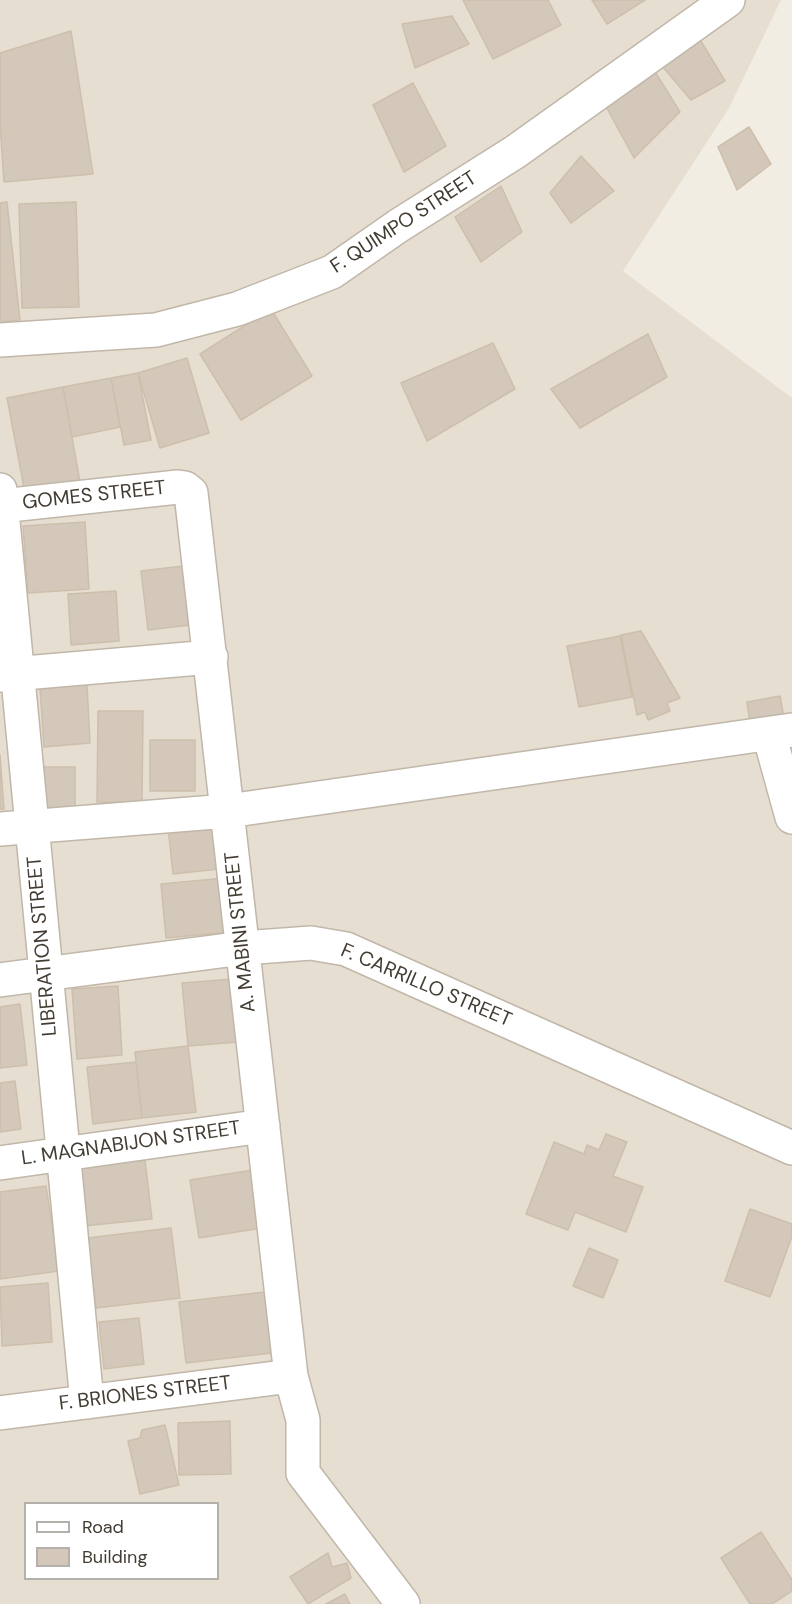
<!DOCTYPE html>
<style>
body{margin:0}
#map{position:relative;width:792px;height:1604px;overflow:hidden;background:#f2ede3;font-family:"DM Sans",sans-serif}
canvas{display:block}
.legend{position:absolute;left:24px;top:1502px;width:195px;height:78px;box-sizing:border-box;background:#fff;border:2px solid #b4b1ad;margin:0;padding:8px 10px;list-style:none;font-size:18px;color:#433c33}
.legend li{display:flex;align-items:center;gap:12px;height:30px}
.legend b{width:30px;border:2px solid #b4b1ad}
</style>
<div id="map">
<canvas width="792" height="1604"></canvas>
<ul class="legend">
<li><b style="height:8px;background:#fff"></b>Road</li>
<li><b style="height:16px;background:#d3c8b9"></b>Building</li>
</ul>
</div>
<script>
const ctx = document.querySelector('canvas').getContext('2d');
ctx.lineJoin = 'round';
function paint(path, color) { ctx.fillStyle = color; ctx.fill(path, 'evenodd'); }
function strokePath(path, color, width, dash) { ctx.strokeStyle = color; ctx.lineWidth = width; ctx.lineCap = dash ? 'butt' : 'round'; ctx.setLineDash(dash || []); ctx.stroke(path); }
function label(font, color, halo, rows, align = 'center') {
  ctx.font = font + ' "DM Sans",sans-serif'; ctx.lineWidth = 4.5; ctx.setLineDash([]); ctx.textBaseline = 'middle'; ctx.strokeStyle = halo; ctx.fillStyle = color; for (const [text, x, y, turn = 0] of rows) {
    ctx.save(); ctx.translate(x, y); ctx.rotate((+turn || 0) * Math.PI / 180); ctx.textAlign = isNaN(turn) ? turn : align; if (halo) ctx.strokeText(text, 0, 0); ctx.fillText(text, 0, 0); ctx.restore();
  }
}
const residential = new Path2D(`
 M0 0H781L729 108 623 271 792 398V1604H0ZM26 1504H218V1578H26Z`);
const building = new Path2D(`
 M463 0H548L561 25 493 59Z
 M592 0H645L607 24Z
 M452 16 469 44 415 68 402 24Z
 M71 31 93 174 4 182 0 124V53Z
 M699 38 725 81 691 100 662 66Z
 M652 67 680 112 634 158 603 101Z
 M413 83 446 146 404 172 373 105Z
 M749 127 771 164 737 190 718 147Z
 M581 156 614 191 571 223 550 193Z
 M501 186 522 232 481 262 455 217Z
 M7 202 20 320 0 322V203Z
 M76 202 79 307 22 308 19 204Z
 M271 309 312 376 241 420 200 354Z
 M648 334 667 377 580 428 551 389Z
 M493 343 515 389 427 441 401 383Z
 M187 358 209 433 160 448 138 373Z
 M138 373 151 440 124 445 111 378Z
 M111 378 120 427 72 437 63 387Z
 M63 387 80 482 25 493 7 398Z
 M85 522 89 589 28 593 23 526Z
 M183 566 190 625 148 630 141 571Z
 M116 591 119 641 71 645 68 594Z
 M641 631 680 698 667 703 670 711 648 720 645 712 637 715 621 635Z
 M620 636 632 697 579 707 567 646Z
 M87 685 90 743 44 747 40 688Z
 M780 696 784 718 750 724 747 702Z
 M98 711H143L142 803 97 802Z
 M150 740H195V791H150Z
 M0 755 4 809H0Z
 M42 767H75V816H42Z
 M214 821 219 869 173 874 168 827Z
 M225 878 230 932 166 938 161 884Z
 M234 979 239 1042 188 1046 182 983Z
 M118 986 122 1055 77 1059 72 989Z
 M20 1004 27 1065 0 1068V1007Z
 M188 1046 196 1112 142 1118 135 1052Z
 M136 1062 142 1118 93 1124 87 1067Z
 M15 1081 21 1129 0 1132V1083Z
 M606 1134 627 1142 613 1176 643 1187 626 1232 575 1212 568 1230 526 1214 554 1142 584 1154 587 1145 599 1150Z
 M145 1160 152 1219 84 1226 77 1168Z
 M253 1170 262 1228 199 1238 190 1180Z
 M46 1186 59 1271 0 1279V1192Z
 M750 1209 792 1224V1236L770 1297 725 1281Z
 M171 1228 180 1298 96 1308 87 1238Z
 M589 1248 618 1260 603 1298 573 1286Z
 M48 1283 52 1342 2 1346 0 1287Z
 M265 1292 272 1353 186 1363 179 1302Z
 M139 1318 144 1364 104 1369 99 1322Z
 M230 1421 231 1474 179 1475 178 1423Z
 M165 1425 179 1485 140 1494 128 1441 140 1438 142 1430Z
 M761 1532 792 1580V1591L772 1604H750L721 1558Z
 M328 1553 332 1567 347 1563 351 1578 308 1604 290 1577Z
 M345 1594 350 1604H326Z`);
const minor = new Path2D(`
 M0 340 156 330 237 309 332 272 398 226 515 152 728 0
 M0 490 87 1402
 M0 506 178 487 185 488 191 493 291 1376 303 1420V1473L403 1604
 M0 675 211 657
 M769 734 792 817
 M0 829 228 811 792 730
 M0 980 243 948 311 943 346 949 792 1148
 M0 1163 263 1126
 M0 1413 291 1376`);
const streetNames = [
 ["F. QUIMPO STREET",404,223,-33],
 ["GOMES STREET",94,496,-6],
 ["A. MABINI STREET",241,932,-96],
 ["LIBERATION STREET",43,946,-95],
 ["F. CARRILLO STREET",426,986,23],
 ["L. MAGNABIJON STREET",131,1144,-8],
 ["F. BRIONES STREET",145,1394,-7]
];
paint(residential, '#e6ded1');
paint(building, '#d3c8b9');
strokePath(building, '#cebfac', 1.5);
strokePath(minor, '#c0b7a9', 36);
strokePath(minor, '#fff', 33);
label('20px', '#433c33', '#fff', streetNames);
</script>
